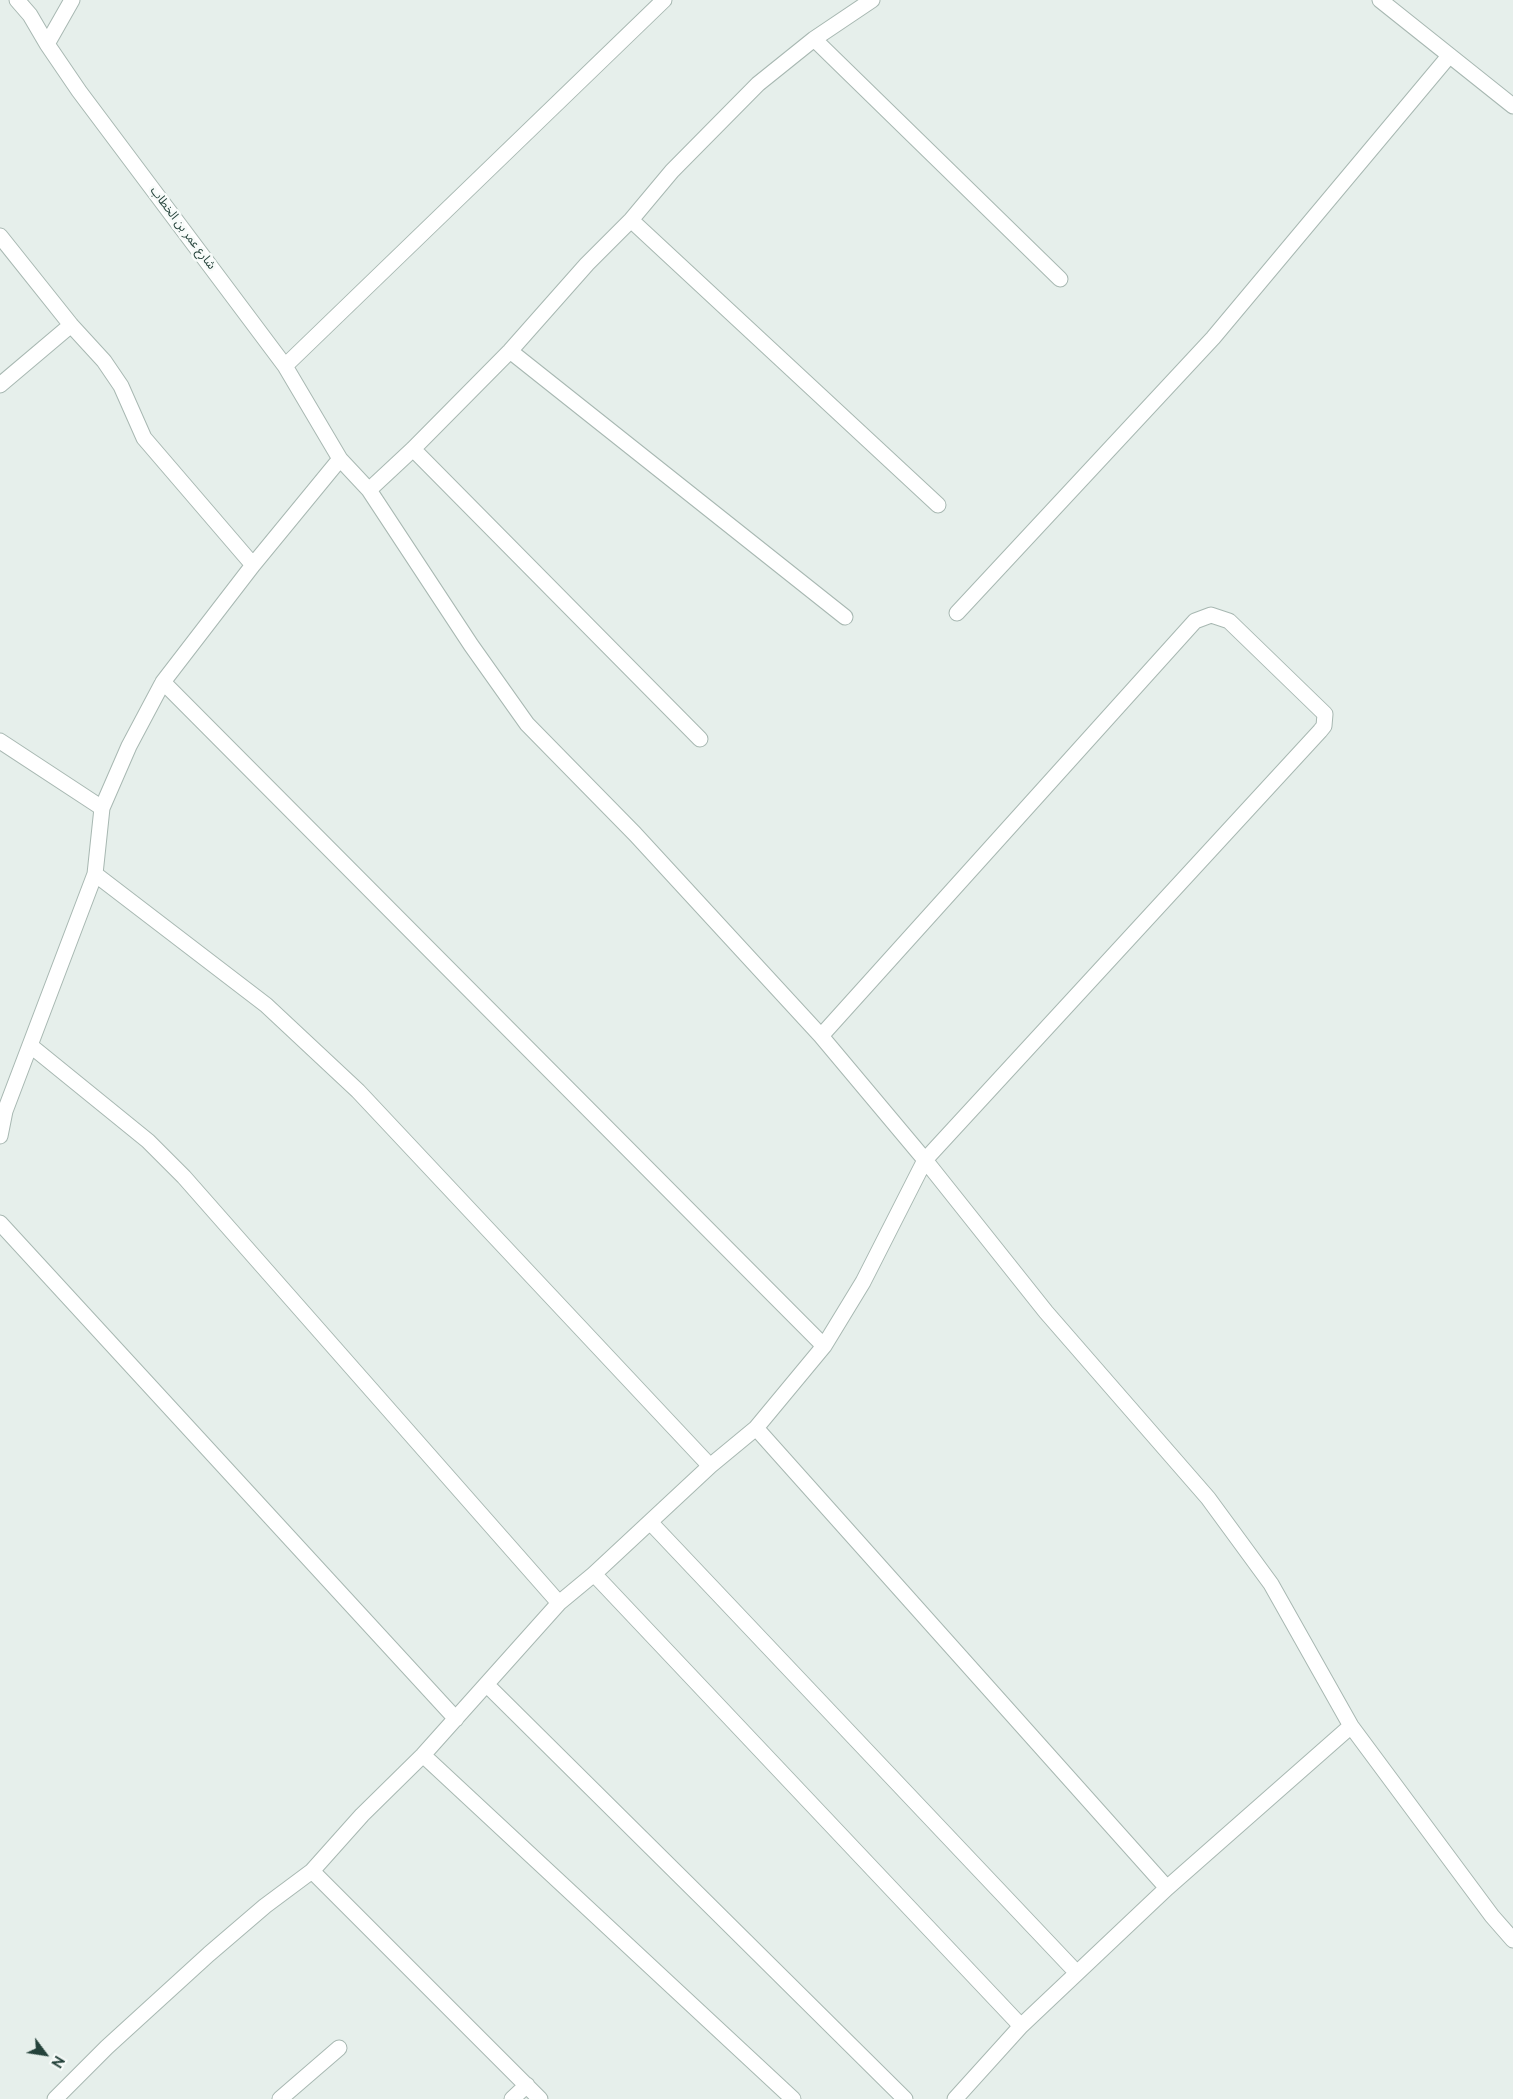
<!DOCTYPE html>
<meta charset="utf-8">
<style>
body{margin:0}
#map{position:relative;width:1513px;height:2099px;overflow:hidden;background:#e6efeb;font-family:Raleway,sans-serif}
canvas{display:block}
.north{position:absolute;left:20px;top:2029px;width:50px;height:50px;-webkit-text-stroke:4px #f7fbf9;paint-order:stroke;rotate:121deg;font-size:14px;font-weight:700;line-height:20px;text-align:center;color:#24423a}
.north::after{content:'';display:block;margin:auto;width:18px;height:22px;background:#24423a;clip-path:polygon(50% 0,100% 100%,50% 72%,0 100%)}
</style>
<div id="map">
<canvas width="1513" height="2099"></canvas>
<div class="north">N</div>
</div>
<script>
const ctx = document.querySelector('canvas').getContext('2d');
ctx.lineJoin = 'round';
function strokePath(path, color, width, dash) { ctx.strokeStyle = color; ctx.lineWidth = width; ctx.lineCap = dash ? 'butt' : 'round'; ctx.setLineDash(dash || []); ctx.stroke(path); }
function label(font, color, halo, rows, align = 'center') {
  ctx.font = font + ' Raleway,"Noto Sans Arabic",sans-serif'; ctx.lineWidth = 5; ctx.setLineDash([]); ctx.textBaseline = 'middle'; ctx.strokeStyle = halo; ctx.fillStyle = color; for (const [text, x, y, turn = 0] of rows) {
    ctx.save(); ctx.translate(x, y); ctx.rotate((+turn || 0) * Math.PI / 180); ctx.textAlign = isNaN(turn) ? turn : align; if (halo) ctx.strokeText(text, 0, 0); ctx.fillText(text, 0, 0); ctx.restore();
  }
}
const minor = new Path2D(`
 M17 0 30 15 47 44
 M72 0 47 44 79 91 285 366 340 459 369 490 471 645 527 724 635 834 821 1036 925 1160 1046 1312 1208 1498 1271 1584 1351 1726 1492 1916 1513 1940
 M1380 0 1513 106
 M814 39 1060 279
 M631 220 938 505
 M0 236 71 325 104 361 121 386 144 438 253 565
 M510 351 845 617
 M285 366 664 0
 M0 385 71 325
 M413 449 700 739
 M369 490 413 449 510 351 587 264 631 220 672 171 758 84 814 39 872 0
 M957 613 1213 338 1449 56
 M163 682 824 1346
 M0 741 102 808
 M95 874 266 1005 358 1091 710 1466
 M31 1046 148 1141 184 1177 559 1603
 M0 1136 5 1111 95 874 102 808 129 746 163 682 253 565 340 459
 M0 1223 456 1719
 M756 1428 1167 1888
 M650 1522 1077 1973
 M594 1574 1021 2026
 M487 1685 905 2099
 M423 1755 793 2099
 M312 1871 540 2099
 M55 2099 107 2047 209 1954 265 1906 312 1871 362 1815 423 1755 559 1603 594 1574 710 1466 756 1428 824 1346 863 1282 925 1160 1320 731 1324 726 1325 714 1229 621 1211 615 1195 621 821 1036
 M280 2099 339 2048
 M512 2099 527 2085
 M955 2099 1021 2026 1167 1888 1351 1726`);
const streetNames = [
 ["شارع عمر بن الخطاب",183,228,53]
];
strokePath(minor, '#a8b8b2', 17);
strokePath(minor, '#fff', 15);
label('12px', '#24423a', '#f7fbf9', streetNames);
</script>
